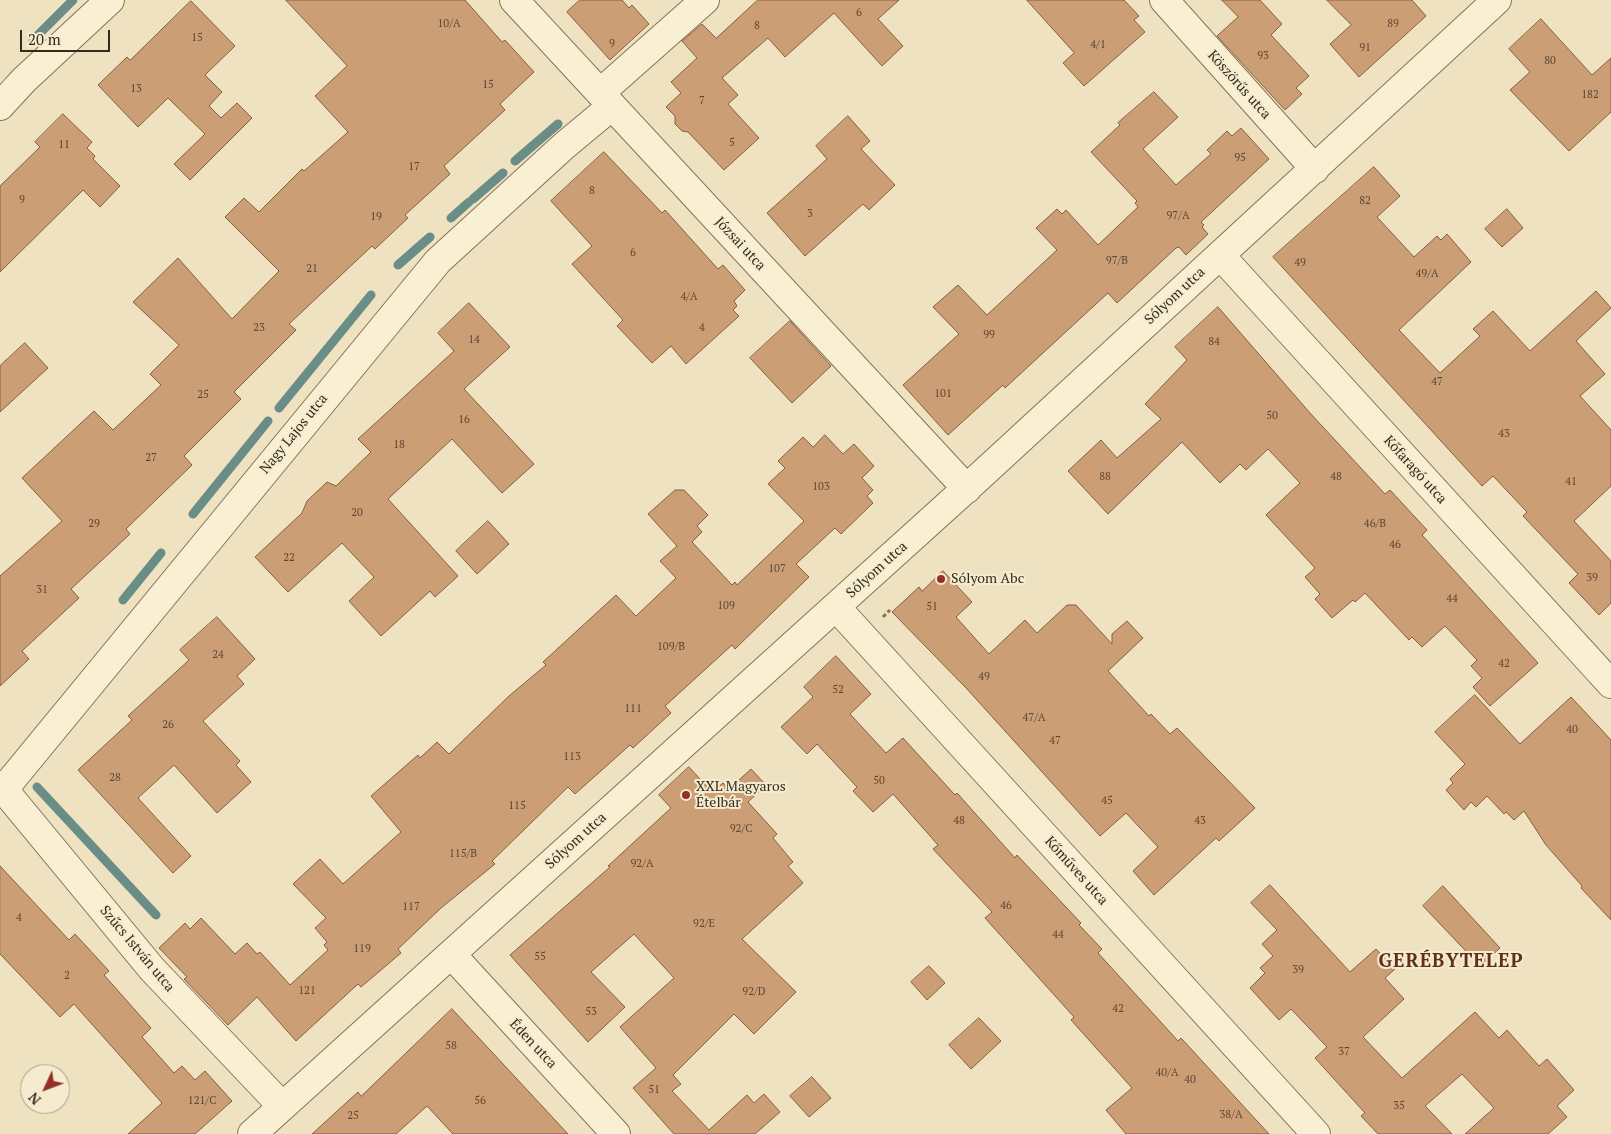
<!DOCTYPE html>
<meta charset="utf-8">
<style>
body{margin:0}
#map{position:relative;width:1611px;height:1134px;overflow:hidden;background:#eee2c0;font-family:"PT Serif",serif}
canvas{display:block}
.north{position:absolute;left:20px;top:1064px;width:50px;height:50px;box-sizing:border-box;background:#f5ecd0;border:1px solid #a99e88;border-radius:50%;rotate:227deg;font-size:14px;font-weight:700;line-height:20px;text-align:center;color:#362a1d}
.north::after{content:'';display:block;margin:auto;width:18px;height:22px;background:#962d28;clip-path:polygon(50% 0,100% 100%,50% 72%,0 100%)}
.scale{position:absolute;left:20px;top:30px;width:90px;height:22px;box-sizing:border-box;border:2px solid #362a1d;border-top:0;padding-left:6px;font-size:15px;line-height:18px;white-space:nowrap;color:#362a1d;-webkit-text-stroke:4px #f5ecd0;paint-order:stroke}
</style>
<div id="map">
<canvas width="1611" height="1134"></canvas>
<div class="north">N</div>
<div class="scale">20 m</div>
</div>
<script>
const ctx = document.querySelector('canvas').getContext('2d');
ctx.lineJoin = 'round';
function strokePath(path, color, width, dash) { ctx.strokeStyle = color; ctx.lineWidth = width; ctx.lineCap = dash ? 'butt' : 'round'; ctx.setLineDash(dash || []); ctx.stroke(path); }
function paint(path, color) { ctx.fillStyle = color; ctx.fill(path, 'evenodd'); }
function label(font, color, halo, rows, align = 'center') {
  ctx.font = font + ' "PT Serif",serif'; ctx.lineWidth = 4; ctx.setLineDash([]); ctx.textBaseline = 'middle'; ctx.strokeStyle = halo; ctx.fillStyle = color; for (const [text, x, y, turn = 0] of rows) {
    ctx.save(); ctx.translate(x, y); ctx.rotate((+turn || 0) * Math.PI / 180); ctx.textAlign = isNaN(turn) ? turn : align; if (halo) ctx.strokeText(text, 0, 0); ctx.fillText(text, 0, 0); ctx.restore();
  }
}
const stream = new Path2D(`
 M33 40 73 0
 M515 161 558 124
 M473 199 503 173
 M451 218 469 202
 M398 265 430 237
 M279 408 371 295
 M193 514 268 421
 M123 600 161 553
 M37 787 156 915`);
const building = new Path2D(`
 M286 0H465L502 42 505 40 534 72 500 104 505 110 444 166 450 174 405 215 408 218 375 249 372 246 289 324 296 330 234 392 241 399 184 456 192 465 126 529 130 534 71 589 79 598 22 651 29 659 0 686V576L62 521 22 478 94 411 113 430 161 385 150 374 179 345 133 302 178 258 232 319 279 271 225 217 244 198 259 212 302 169 304 171 348 132 315 96 347 66Z
 M580 0H622L629 8 632 5 649 24 610 60 567 12Z
 M758 0H899L878 19 903 46 882 66 834 13 785 57 768 38 722 78 738 95 728 104 759 138 724 170 688 132 682 131 675 124V116L666 107 681 93 671 82 697 58 682 41 702 24 716 38Z
 M1027 0H1124L1139 16 1134 20 1145 32 1084 86 1063 63 1074 53Z
 M1222 0H1260L1282 24 1271 35 1309 76 1296 88 1302 94 1285 110 1217 36 1238 17Z
 M1327 0H1412L1426 16 1359 77 1330 44 1351 25Z
 M191 1 235 46 205 75 222 92 209 106 221 118 237 103 252 118 190 180 174 164 205 134 168 98 138 127 98 85 127 57 130 60Z
 M1541 19 1592 75 1611 58V112L1569 151 1510 90 1530 72 1509 49Z
 M1154 92 1178 117 1143 149 1176 185 1211 154 1207 150 1227 131 1232 136 1241 128 1269 159 1201 222 1204 225 1202 227 1208 234 1186 255 1179 247 1176 248 1117 303 1108 293 1005 388 1003 385 948 435 903 385 959 334 933 307 958 285 987 315 1057 250 1036 228 1057 209 1062 214 1066 210 1098 245 1138 207 1135 203 1137 201 1091 152 1120 125 1118 123Z
 M63 114 92 142 87 148 95 156 93 159 120 186 100 207 83 190 0 272V186L40 147 35 142Z
 M848 116 870 141 861 149 895 185 869 210 863 204 805 256 767 213 827 159 816 146Z
 M604 152 662 213 665 210 718 269 723 265 745 290 734 301 737 306 733 310 739 316 686 364 671 346 652 363 617 326 623 320 572 264 592 246 551 201Z
 M1374 167 1400 196 1377 217 1414 257 1437 236 1441 240 1447 234 1471 262 1399 330 1440 373 1480 336 1473 329 1493 311 1530 351 1596 291 1611 308 1576 341 1605 374 1580 396 1611 430V486L1574 521 1611 561V603L1599 615 1569 583 1578 574 1523 516 1527 512 1493 476 1482 486 1273 257Z
 M1507 209 1523 228 1502 247 1485 229Z
 M469 303 510 347 464 389 534 464 502 493 452 439 388 499 458 576 435 597 430 591 381 636 349 601 374 577 342 543 288 592 255 557 302 513 307 501 327 482 336 486 371 452 358 439 454 351 438 333Z
 M1218 307 1310 413 1385 494 1390 490 1427 530 1422 535 1538 663 1490 706 1473 687 1482 678 1471 666 1477 660 1445 626 1422 647 1412 637 1409 640 1365 593 1355 602 1353 600 1332 618 1315 599 1320 594 1305 577 1315 568 1266 515 1300 483 1268 449 1246 470 1240 464 1220 483 1182 442 1108 514 1068 471 1101 440 1117 458 1161 419 1145 404 1187 360 1175 347Z
 M790 321 831 366 792 403 750 358Z
 M25 343 48 368 0 412V366Z
 M825 435 843 454 854 444 874 466 862 478 873 490 867 496 873 503 841 534 835 528 796 564 809 577 735 649 732 645 665 706 671 713 633 748 630 745 575 794 568 787 492 861 495 864 441 908 398 949 401 953 361 987 358 984 296 1041 257 997 228 1025 184 979 187 977 159 948 185 923 190 929 201 918 235 954 247 943 257 954 260 952 290 985 328 950 324 945 327 942 315 928 326 918 293 884 320 859 343 884 401 832 371 796 418 755 420 758 437 742 449 754 509 696 546 665 543 662 616 595 636 616 676 578 660 561 677 546 648 514 675 490H684L708 515 697 526 702 532 692 542 732 585 735 582 737 585 804 521 768 484 785 468 778 461 803 437 813 447Z
 M488 521 509 544 477 574 456 551Z
 M943 571 972 602 956 617 989 654 1025 620 1037 633 1067 605H1076L1112 644V634L1127 621 1143 638 1108 671 1149 716 1151 714 1170 734 1177 728 1255 808 1219 841 1216 838 1154 895 1133 871 1158 847 1126 813 1100 836 967 689 892 612 919 587 922 591Z
 M217 617 255 659 237 676 244 684 203 721 240 761 236 765 251 782 217 813 174 765 138 798 191 856 173 873 78 770 132 720 128 716 189 660 180 650Z
 M836 656 871 694 850 714 886 753 903 738 955 795 957 793 1015 858 1017 855 1081 923 1079 925 1102 949 1098 953 1178 1041 1181 1038 1269 1134H1126L1106 1110 1132 1088 1071 1020 1074 1017 985 918 992 912 933 849 938 845 893 794 873 812 853 791 857 787 817 744 807 754 781 727 813 697 804 687Z
 M1475 695 1520 744 1571 697 1611 740V920L1581 888 1582 886 1546 845 1524 811 1514 820 1506 812 1504 814 1487 796 1476 807 1471 802 1464 810 1446 790 1453 783 1450 779 1465 764 1435 732Z
 M689 767 712 792 723 783 729 789 751 769 766 785 748 802 777 834 773 838 793 862 788 866 803 883 742 939 796 992 754 1034 734 1014 673 1075 681 1084 672 1091 709 1130 747 1095 754 1103 764 1094 780 1112 755 1134H674L633 1088 656 1068 620 1027 674 978 634 934 591 972 625 1007 588 1042 510 955 610 867 608 866 671 808 659 795Z
 M0 866 69 940 75 934 109 971 104 975 151 1028 142 1037 174 1073 182 1066 195 1080 205 1071 232 1101 195 1134H128L162 1103 74 1004 60 1017 0 954Z
 M1270 885 1350 972 1376 949 1395 969 1385 978 1404 999 1363 1037 1402 1078 1475 1012 1499 1038 1507 1030 1539 1066 1547 1059 1574 1090 1557 1106 1567 1117 1548 1134H1465L1494 1108 1462 1074 1425 1106 1452 1134H1378L1361 1116 1365 1113 1315 1058 1327 1047 1291 1009 1279 1020 1250 988 1265 973 1260 968 1273 956 1262 944 1277 930 1251 903Z
 M1443 886 1500 948 1480 966 1423 906Z
 M929 966 945 983 927 1000 911 982Z
 M452 1009 568 1134H453L427 1106 396 1134H312L358 1092 361 1096Z
 M979 1018 1001 1041 971 1069 949 1045Z
 M812 1077 831 1098 809 1117 790 1096Z`);
const path = new Path2D(`
 M883 617 890 610`);
const minor = new Path2D(`
 M514 0 967 489
 M1164 0 1315 169
 M600 93 705 0
 M0 106 24 80 110 0
 M1220 255 1611 684
 M836 607 1316 1134
 M0 785 152 969 282 1106
 M4 789 438 261 565 145 612 106
 M451 954 616 1134
 M252 1134 978 478 1497 0`);
const markers = [
 [941,579,5,"#962d28"],
 [686,795,5,"#962d28"]
];
const numberNames = [
 ["6",859,13],
 ["10/A",449,24],
 ["89",1393,24],
 ["8",757,26],
 ["15",197,38],
 ["9",612,44],
 ["4/1",1098,45],
 ["91",1365,48],
 ["93",1263,56],
 ["80",1550,61],
 ["15",488,85],
 ["13",136,89],
 ["182",1590,95],
 ["7",702,101],
 ["5",732,143],
 ["11",64,145],
 ["95",1240,158],
 ["17",414,167],
 ["8",592,191],
 ["9",22,200],
 ["82",1365,201],
 ["3",810,214],
 ["97/A",1178,216],
 ["19",376,217],
 ["6",633,253],
 ["97/B",1117,261],
 ["49",1300,263],
 ["21",312,269],
 ["49/A",1427,274],
 ["4/A",689,297],
 ["23",259,328],
 ["4",702,328],
 ["99",989,335],
 ["14",474,340],
 ["84",1214,342],
 ["47",1437,382],
 ["101",943,394],
 ["25",203,395],
 ["50",1272,416],
 ["16",464,420],
 ["43",1504,434],
 ["18",399,445],
 ["27",151,458],
 ["88",1105,477],
 ["48",1336,477],
 ["41",1571,482],
 ["103",821,487],
 ["20",357,513],
 ["29",94,524],
 ["46/B",1375,524],
 ["46",1395,545],
 ["22",289,558],
 ["107",777,569],
 ["39",1592,578],
 ["31",42,590],
 ["44",1452,599],
 ["109",726,606],
 ["51",932,607],
 ["109/B",671,647],
 ["24",218,655],
 ["42",1504,664],
 ["49",984,677],
 ["52",838,690],
 ["111",633,709],
 ["47/A",1034,718],
 ["26",168,725],
 ["40",1572,730],
 ["47",1055,741],
 ["113",572,757],
 ["28",115,778],
 ["50",879,781],
 ["45",1107,801],
 ["115",517,806],
 ["48",959,821],
 ["43",1200,821],
 ["92/C",741,829],
 ["115/B",463,854],
 ["92/A",642,864],
 ["46",1006,906],
 ["117",411,907],
 ["4",19,918],
 ["92/E",704,924],
 ["44",1058,935],
 ["119",362,949],
 ["55",540,957],
 ["39",1298,970],
 ["2",67,976],
 ["121",307,991],
 ["92/D",754,992],
 ["42",1118,1009],
 ["53",591,1012],
 ["58",451,1046],
 ["37",1344,1052],
 ["40/A",1167,1073],
 ["40",1190,1080],
 ["51",654,1090],
 ["121/C",202,1101],
 ["56",480,1101],
 ["35",1399,1106],
 ["38/A",1231,1115],
 ["25",353,1116]
];
const streetNames = [
 ["Köszörűs utca",1239,85,48],
 ["Józsai utca",740,244,47],
 ["Sólyom utca",1175,296,-43],
 ["Nagy Lajos utca",294,434,-51],
 ["Kőfaragó utca",1415,470,48],
 ["Sólyom utca",877,570,-42],
 ["Sólyom utca",576,841,-42],
 ["Kőműves utca",1076,871,48],
 ["Szűcs István utca",137,949,50],
 ["Éden utca",533,1044,47]
];
const poiNames = [
 ["Sólyom Abc",951,579],
 ["XXL Magyaros",696,787],
 ["Ételbár",696,803]
];
const districtNames = [
 ["GERÉBYTELEP",1451,962]
];
strokePath(stream, '#6a8d87', 9);
paint(building, '#cc9e76');
strokePath(building, '#865e3e', 1);
strokePath(minor, '#877358', 30);
strokePath(path, '#877358', 3, [4, 2.5]);
strokePath(minor, '#f9efd3', 28);
for (const [x, y, r, color] of markers) { const dot = new Path2D(); dot.arc(x, y, r, 0, 2 * Math.PI); ctx.fillStyle = color; ctx.fill(dot); strokePath(dot, '#f5ecd0', 2); }
label('11px', '#5c4733', null, numberNames);
label('14px', '#362a1d', '#f5ecd0', streetNames);
label('14px', '#362a1d', '#f5ecd0', poiNames, 'left');
ctx.letterSpacing = '1px';
label('bold 19px', '#632f1c', '#f5ecd0', districtNames);
ctx.letterSpacing = '0px';
</script>
